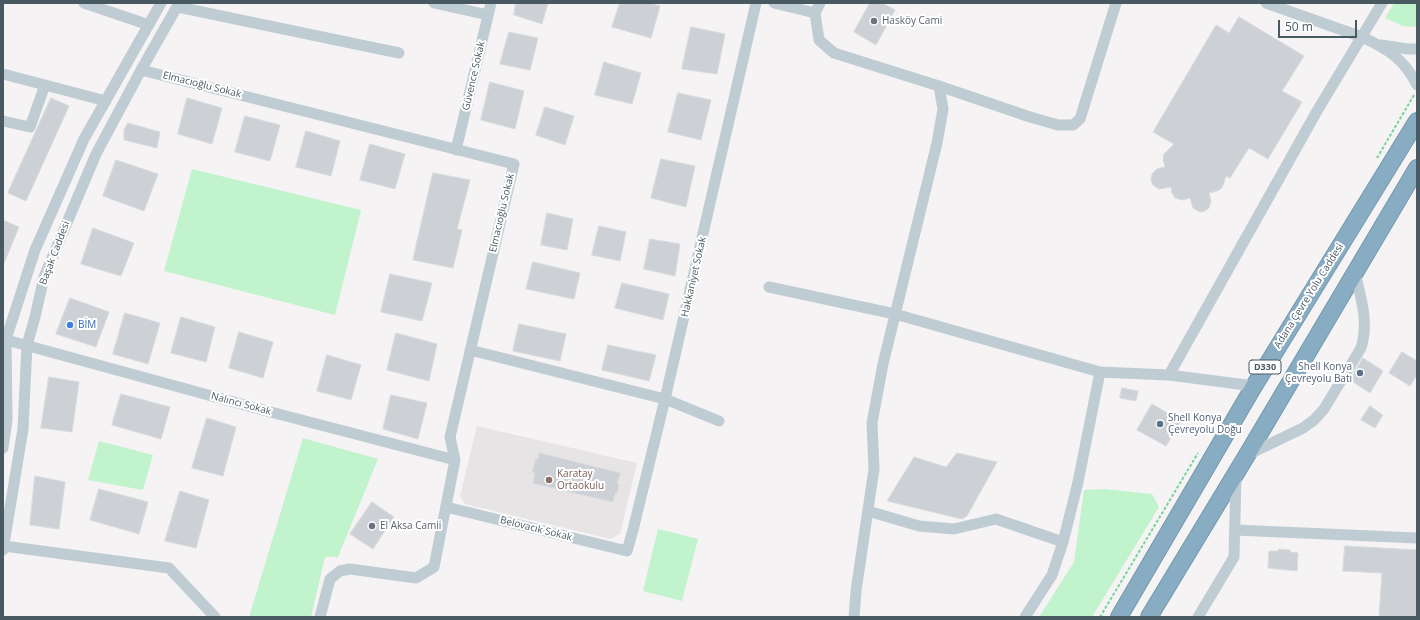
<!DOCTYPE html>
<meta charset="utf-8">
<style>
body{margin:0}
#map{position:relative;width:1420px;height:620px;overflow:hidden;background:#f5f3f3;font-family:"Open Sans",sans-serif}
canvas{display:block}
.frame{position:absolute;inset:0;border:4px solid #495962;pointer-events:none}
.scale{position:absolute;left:1278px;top:20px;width:79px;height:18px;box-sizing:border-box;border:2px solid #495962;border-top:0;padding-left:5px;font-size:12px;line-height:14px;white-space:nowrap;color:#495962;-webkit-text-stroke:3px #fff;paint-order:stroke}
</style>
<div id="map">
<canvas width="1420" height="620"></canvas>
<div class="frame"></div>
<div class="scale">50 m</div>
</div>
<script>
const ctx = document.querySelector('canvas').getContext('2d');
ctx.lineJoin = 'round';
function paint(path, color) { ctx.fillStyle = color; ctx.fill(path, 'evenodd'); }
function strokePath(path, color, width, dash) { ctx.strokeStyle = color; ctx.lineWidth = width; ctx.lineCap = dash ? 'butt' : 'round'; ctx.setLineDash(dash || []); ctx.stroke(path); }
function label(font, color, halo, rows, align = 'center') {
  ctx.font = font + ' "Open Sans",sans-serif'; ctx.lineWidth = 4; ctx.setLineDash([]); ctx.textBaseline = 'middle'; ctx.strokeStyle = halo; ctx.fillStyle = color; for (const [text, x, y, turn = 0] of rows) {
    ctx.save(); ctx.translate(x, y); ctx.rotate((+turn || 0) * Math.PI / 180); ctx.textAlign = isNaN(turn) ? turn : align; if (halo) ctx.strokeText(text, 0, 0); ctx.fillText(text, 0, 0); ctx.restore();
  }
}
const education = new Path2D(`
 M477 426 637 463 620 534 611 539 465 504 460 496Z`);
const green = new Path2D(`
 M1394 3H1417V27L1403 26 1385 18Z
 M192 169 361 210 335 315 164 271Z
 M303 438 378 459 338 557H325L311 617H249Z
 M99 441 153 455 143 490 88 480Z
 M1105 489 1152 494 1159 507 1092 617H1039L1074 562 1084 490Z
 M658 529 698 539 682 601 643 591Z`);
const building = new Path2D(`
 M516 3H548L542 24 514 15Z
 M620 3H650L660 6 651 38 612 27Z
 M870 3H882L895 10 876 45 854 32Z
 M1239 17 1304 56 1282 91 1302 102 1268 159 1249 148 1230 178 1226 176 1222 188 1217 191 1209 193 1211 201 1209 208 1205 211 1200 212 1193 208 1190 198 1183 200 1175 198 1172 193 1171 187 1159 189 1153 185 1151 180 1152 174 1157 169 1165 167 1163 160 1164 154 1174 144 1153 132 1216 25 1229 33Z
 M691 27 725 34 717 74 682 69Z
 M509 32 538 38 530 70 500 64Z
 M604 62 641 73 632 104 595 95Z
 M490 82 524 91 515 129 481 120Z
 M678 93 711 100 701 140 668 132Z
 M51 98 69 106 26 201 8 193Z
 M187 98 222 108 212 144 178 134Z
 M545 107 574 116 565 145 536 135Z
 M245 116 280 125 270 161 235 152Z
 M128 123 160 132 157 148 124 140V130Z
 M306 131 340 141 331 176 296 167Z
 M370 144 405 154 395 189 360 180Z
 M661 159 695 166 686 207 651 198Z
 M116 160 158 174 144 211 103 196Z
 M433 173 470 180 457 229 462 230 453 268 413 260Z
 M547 213 573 219 567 250 541 245Z
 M3 220 19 227 3 266Z
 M599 226 626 232 620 261 592 255Z
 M93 228 134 243 121 276 81 264Z
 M650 239 680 244 675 276 644 269Z
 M533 262 580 273 574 299 526 289Z
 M390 274 432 283 422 321 381 312Z
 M622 283 669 294 663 320 615 308Z
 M70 298 109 312 96 347 56 334Z
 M125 313 160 323 148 364 113 354Z
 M181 317 215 327 206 362 171 353Z
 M519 324 566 334 560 361 513 351Z
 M239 332 273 342 263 378 229 368Z
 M396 333 437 344 429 381 387 370Z
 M608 345 656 355 649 381 602 370Z
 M1402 352 1417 361V375L1410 386 1389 373Z
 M327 355 361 365 351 400 317 391Z
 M1363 358 1383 371 1370 393 1350 380Z
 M49 377 79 382 72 432 41 428Z
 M1122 388 1138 391 1136 401 1120 398Z
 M121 394 170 407 161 439 112 425Z
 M391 395 427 403 418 439 383 429Z
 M1152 404 1181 421 1166 446 1137 430Z
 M1370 406 1383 415 1375 428 1361 420Z
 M207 418 236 427 223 476 192 468Z
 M539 453 620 473 617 484H619L617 493H615L613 502 533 483 535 473 532 472 536 459H538Z
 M957 453 997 462 967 516 962 519 887 501 914 457 946 467Z
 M35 476 65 482 59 529 30 525Z
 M99 489 148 502 139 534 90 520Z
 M180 491 209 500 196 548 165 541Z
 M372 502 394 517 373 549 350 534Z
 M1345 546 1417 550V617H1379L1382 573 1343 571Z
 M1279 549 1290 550V552L1298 553 1297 571 1268 568 1269 551H1278Z`);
const path = new Path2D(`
 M1377 158 1414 95
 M1100 617 1198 453`);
const minor = new Path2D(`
 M84 3 149 25
 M434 3 488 15
 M774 3 815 13 820 3
 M1266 3 1362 37C1388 49 1404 59 1417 85
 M178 7 399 53
 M815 13 819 40 834 53 939 86 943 109 937 143 883 364 872 423 874 469 856 591 854 617
 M1381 45 1408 49H1417
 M141 70 514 164 450 437 455 460 434 567 416 578 350 569 340 571 330 579 320 617
 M3 74 106 101
 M939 86 1030 117 1058 125H1073L1080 119 1116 3
 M3 121 30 127 45 85
 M456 150 491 3
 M769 287 895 314 1100 372 1169 375 1254 386
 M3 339 263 410 455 460
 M470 350 665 399 719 421
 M1169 375 1317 111 1382 3
 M3 448 7 420 6 339 35 250 84 139 161 3
 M1247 455 1303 428 1314 420 1324 409 1361 348C1369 323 1361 297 1355 273
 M446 507 627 551 633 530 665 399 756 3
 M868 511 919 526 954 529 996 519 1063 542
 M1235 530 1417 538
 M4 546 169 568 215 617
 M3 550 23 429 27 345 35 317 44 277 96 154 141 70 179 3
 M1025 617 1052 575 1063 542 1078 482 1100 372
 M1198 617 1234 557 1236 476`);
const highway = new Path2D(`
 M1119 617 1254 386 1417 121
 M1149 617 1247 455 1417 168`);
const markers = [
 [874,21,4,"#6b7280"],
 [70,325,4,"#3f7fe0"],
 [1360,373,4,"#5c6f8a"],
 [1160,424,4,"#5c6f8a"],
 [549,480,4,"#8d6e63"],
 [372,526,4,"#6b7280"]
];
const shields = [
 [1265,367,32]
];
const shieldNames = [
 ["D330",1265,367]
];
const worshipNames = [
 ["Hasköy Cami",882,21],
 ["El Aksa Camii",380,526]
];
const streetNames = [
 ["Güvence Sokak",474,76,-77],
 ["Elmacıoğlu Sokak",202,85,14],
 ["Elmacıoğlu Sokak",502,213,-77],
 ["Başak Caddesi",55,253,-69],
 ["Hakkaniyet Sokak",694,277,-77],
 ["Adana Çevre Yolu Caddesi",1309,296,-58],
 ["Nalıncı Sokak",241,404,15],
 ["Belovacık Sokak",536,529,14]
];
const shopNames = [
 ["BİM",78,325]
];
const serviceNames = [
 ["Shell Konya",1352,367],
 ["Çevreyolu Batı",1352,379],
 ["Shell Konya",1168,418,"left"],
 ["Çevreyolu Doğu",1168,430,"left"]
];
const educationNames = [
 ["Karatay",557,474],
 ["Ortaokulu",557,486]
];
paint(education, '#e6e4e5');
paint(green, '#c1f3cd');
paint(building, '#cdd1d5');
strokePath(building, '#d7dade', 1);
strokePath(highway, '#7398af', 18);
strokePath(path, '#76d499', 2, [3, 2]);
strokePath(minor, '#c0ccd3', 11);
strokePath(highway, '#88adc3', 16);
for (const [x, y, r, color] of markers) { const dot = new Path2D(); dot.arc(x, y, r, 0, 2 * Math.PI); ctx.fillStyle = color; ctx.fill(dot); strokePath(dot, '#fff', 1.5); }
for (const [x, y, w] of shields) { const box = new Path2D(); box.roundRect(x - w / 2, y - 7, w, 14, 3); ctx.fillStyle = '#fff'; ctx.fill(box); strokePath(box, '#495962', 1); }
label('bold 9px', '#495962', null, shieldNames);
label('10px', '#5b616d', '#fff', worshipNames, 'left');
label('10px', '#495962', '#fff', streetNames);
label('10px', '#366cbe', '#fff', shopNames, 'left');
label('10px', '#4e5e75', '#fff', serviceNames, 'right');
label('10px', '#785e54', '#fff', educationNames, 'left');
</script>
